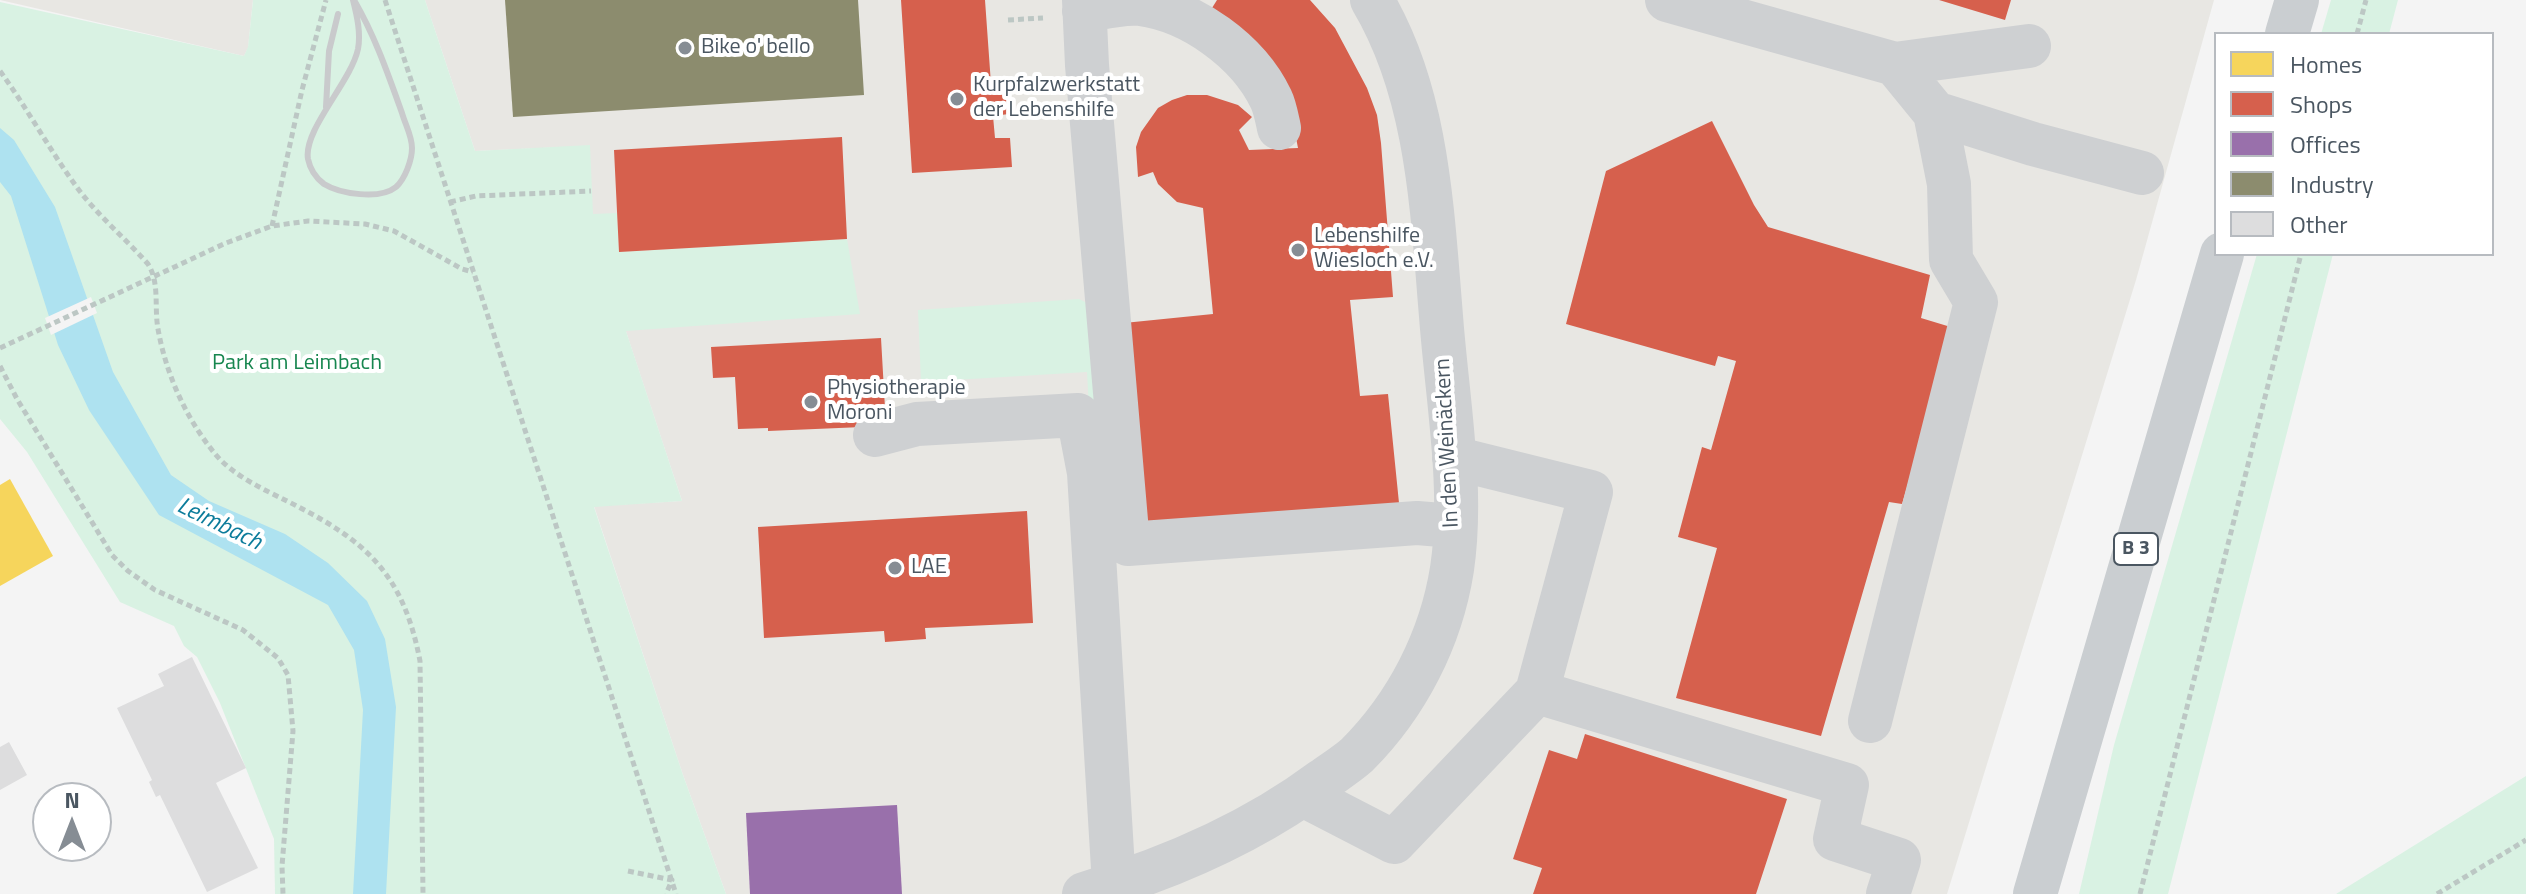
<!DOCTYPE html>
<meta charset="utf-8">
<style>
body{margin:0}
#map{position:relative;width:2526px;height:894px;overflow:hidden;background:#f4f4f4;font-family:"Titillium Web",sans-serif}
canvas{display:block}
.legend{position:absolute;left:2214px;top:32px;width:280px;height:224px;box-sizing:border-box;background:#fff;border:2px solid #b7bbc0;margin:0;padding:10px 14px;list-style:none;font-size:24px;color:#4a5661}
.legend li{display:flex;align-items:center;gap:16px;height:40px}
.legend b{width:40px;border:2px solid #b7bbc0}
.north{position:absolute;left:32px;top:782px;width:80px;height:80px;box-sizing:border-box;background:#fff;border:2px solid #b7bbc0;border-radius:50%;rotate:0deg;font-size:22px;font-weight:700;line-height:32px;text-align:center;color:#4a5661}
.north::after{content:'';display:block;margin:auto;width:28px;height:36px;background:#868d94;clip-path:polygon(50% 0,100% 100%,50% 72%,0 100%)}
</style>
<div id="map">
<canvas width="2526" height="894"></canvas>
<ul class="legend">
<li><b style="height:22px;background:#f6d55c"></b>Homes</li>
<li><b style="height:22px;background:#d6604d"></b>Shops</li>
<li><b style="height:22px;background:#9970ab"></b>Offices</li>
<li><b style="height:22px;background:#8c8c6e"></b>Industry</li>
<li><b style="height:22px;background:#ddddde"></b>Other</li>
</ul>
<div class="north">N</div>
</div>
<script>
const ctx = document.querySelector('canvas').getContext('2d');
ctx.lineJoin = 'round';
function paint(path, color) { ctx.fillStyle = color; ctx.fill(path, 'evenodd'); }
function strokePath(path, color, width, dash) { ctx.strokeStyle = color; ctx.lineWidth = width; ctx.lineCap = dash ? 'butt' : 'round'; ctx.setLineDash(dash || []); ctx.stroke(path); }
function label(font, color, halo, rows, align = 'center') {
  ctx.font = font + ' "Titillium Web",sans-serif'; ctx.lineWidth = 8; ctx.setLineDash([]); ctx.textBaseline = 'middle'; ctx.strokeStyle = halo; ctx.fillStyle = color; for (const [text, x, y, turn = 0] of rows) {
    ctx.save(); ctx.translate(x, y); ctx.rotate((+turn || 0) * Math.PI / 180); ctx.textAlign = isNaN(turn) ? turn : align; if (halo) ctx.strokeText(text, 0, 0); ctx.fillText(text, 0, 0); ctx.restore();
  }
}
const commercial = new Path2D(`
 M0 0H253L248 48 244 56Z
 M425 0H2214L2136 280 1947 894H726L683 775 594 506 682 501 565 147 475 151Z`);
const green = new Path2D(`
 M253 0H425L475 151 590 145 593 214 617 213 619 252 847 239 860 314 626 331 682 501 594 507 683 775 726 894H275L274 839 220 703 197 657 184 646 174 626 120 602 27 452 0 419V2L244 56 248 47Z
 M2331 0H2398L2389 34H2321Z
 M2257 254H2333L2168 894H2079L2114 745Z
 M1079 299 1099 309 1092 463 1087 372 921 382 918 310Z
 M2526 776V894H2336Z`);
const water = new Path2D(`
 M0 128 14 140 55 207 113 372 171 475 209 501 285 534 328 563 367 601 385 639 396 707 386 894H353L363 710 354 650 328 605 159 515 89 410 58 345 11 196 0 182Z`);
const pier = new Path2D(`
 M91 297 97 313 51 335 45 318Z`);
const homes = new Path2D(`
 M10 479 53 556 0 586V485Z`);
const shops = new Path2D(`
 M901 0H985L991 84 1007 82 1009 114 993 116 995 138H1010L1012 167 912 173Z
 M1217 0H1310L1335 28 1367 88 1377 115 1381 143 1393 297 1350 300 1360 396 1388 394 1399 503 1144 528 1124 323 1213 314 1203 208 1177 202 1158 184 1153 172 1138 177 1136 147 1141 132 1158 108 1172 100 1187 95H1207L1238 105 1252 117 1239 130 1249 150 1298 148 1291 112 1207 16Z
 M1939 0H2011L2005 20Z
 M1712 121 1754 205 1768 227 1930 275 1921 318 1954 328 1902 504 1889 502 1821 736 1676 698 1717 548 1678 537 1702 447 1711 450 1736 361 1718 356 1715 366 1566 324 1606 171Z
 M842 137 847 239 619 252 614 150Z
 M881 338 886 426 768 431V428L738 429 735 377 713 378 711 347Z
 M1027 511 1033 623 925 628 926 639 885 642 884 631 764 638 758 527Z
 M1585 734 1787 799 1756 894H1533L1542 868 1513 859 1549 750 1577 759Z`);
const offices = new Path2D(`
 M897 805 902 894H750L746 813Z`);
const industry = new Path2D(`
 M505 0H858L864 95 513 117Z`);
const building = new Path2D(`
 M192 657 246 768 216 783 258 868 207 892 160 795 156 797 149 782 152 780 117 708 164 686 158 674Z
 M9 742 27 775 0 790V747Z`);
const path = new Path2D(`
 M385 0 676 894
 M1008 20 1043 18
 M2357 34 2366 0
 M0 71C27 108 49 149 76 186 96 214 125 238 148 264 160 283 154 307 158 329 166 374 186 419 216 455 234 476 263 489 287 501 365 540 403 572 420 661L423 894
 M450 202 476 196 591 191
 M272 226 302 90 326 0
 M0 348 226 243 272 226 308 221 365 224 394 231 462 269 473 272
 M0 366 17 399 112 555 128 571 155 590 243 630 278 658 288 675 293 731 282 866 283 894
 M628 871 672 880 666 894
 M2140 894 2301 254
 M2437 894 2526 840`);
const minor = new Path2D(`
 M1084 0 1087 65 1128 544 1417 523 1454 526
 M1667 0 1895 64 1935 113 1949 184 1951 260 1976 302 1870 721
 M1084 11C1101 8 1123 2 1140 4 1192 11 1248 51 1271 99 1275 107 1277 119 1279 128
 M1895 64 2029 46
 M1935 113 2033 144 2142 173
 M875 435 917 424 1078 415 1089 473 1114 885
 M1454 458 1591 492 1537 692 1847 785 1835 839 1899 860 1888 894
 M1303 795 1394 842 1537 692
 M1084 894C1168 869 1252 833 1323 780 1334 772 1347 764 1357 755 1407 705 1441 639 1452 569 1464 488 1447 398 1441 316 1432 209 1428 94 1372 0`);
const major = new Path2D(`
 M2287 34 2297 0
 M2035 894 2222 254`);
const rail = new Path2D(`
 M353 0C357 16 361 33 358 49 351 82 303 130 308 159 310 169 316 178 324 184 340 194 380 200 396 187 405 179 412 160 412 148 412 136 405 124 402 113 388 74 375 36 354 0
 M326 107 329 51 338 14`);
const markers = [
 [685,48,8,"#868d94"],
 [957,99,8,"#868d94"],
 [1298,250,8,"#868d94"],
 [811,402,8,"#868d94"],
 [895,568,8,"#868d94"]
];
const shields = [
 [2136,549,44]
];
const shieldNames = [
 ["B 3",2136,549]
];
const poiNames = [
 ["Bike o' bello",701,48],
 ["Kurpfalzwerkstatt",973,86],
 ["der Lebenshilfe",973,111],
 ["Lebenshilfe",1314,237],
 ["Wiesloch e.V.",1314,262],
 ["Physiotherapie",827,389],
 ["Moroni",827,414],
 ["LAE",911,568]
];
const parkNames = [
 ["Park am Leimbach",297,364]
];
const streetNames = [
 ["In den Weinäckern",1448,443,-93]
];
const waterNames = [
 ["Leimbach",219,525,26]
];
paint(commercial, '#e8e7e3');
paint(green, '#d9f2e3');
paint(water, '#aee2f0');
paint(pier, '#f4f4f4');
paint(homes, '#f6d55c');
paint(shops, '#d6604d');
paint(offices, '#9970ab');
paint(industry, '#8c8c6e');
paint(building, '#ddddde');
strokePath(path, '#bcc7c4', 5, [6, 4]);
strokePath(minor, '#ced0d2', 44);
strokePath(major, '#caced1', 44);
strokePath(rail, '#c9cacc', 6);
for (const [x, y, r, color] of markers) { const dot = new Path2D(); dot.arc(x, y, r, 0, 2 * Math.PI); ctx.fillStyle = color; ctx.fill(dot); strokePath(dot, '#fff', 3); }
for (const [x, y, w] of shields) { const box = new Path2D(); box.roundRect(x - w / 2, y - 16, w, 32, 6); ctx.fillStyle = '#fff'; ctx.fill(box); strokePath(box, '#4a5661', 2); }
label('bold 20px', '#4a5661', null, shieldNames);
label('22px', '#4a5661', '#fff', poiNames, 'left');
label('22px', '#17864f', '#fff', parkNames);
label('22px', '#4a5661', '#fff', streetNames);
label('italic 24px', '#0c7c9b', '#fff', waterNames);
</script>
